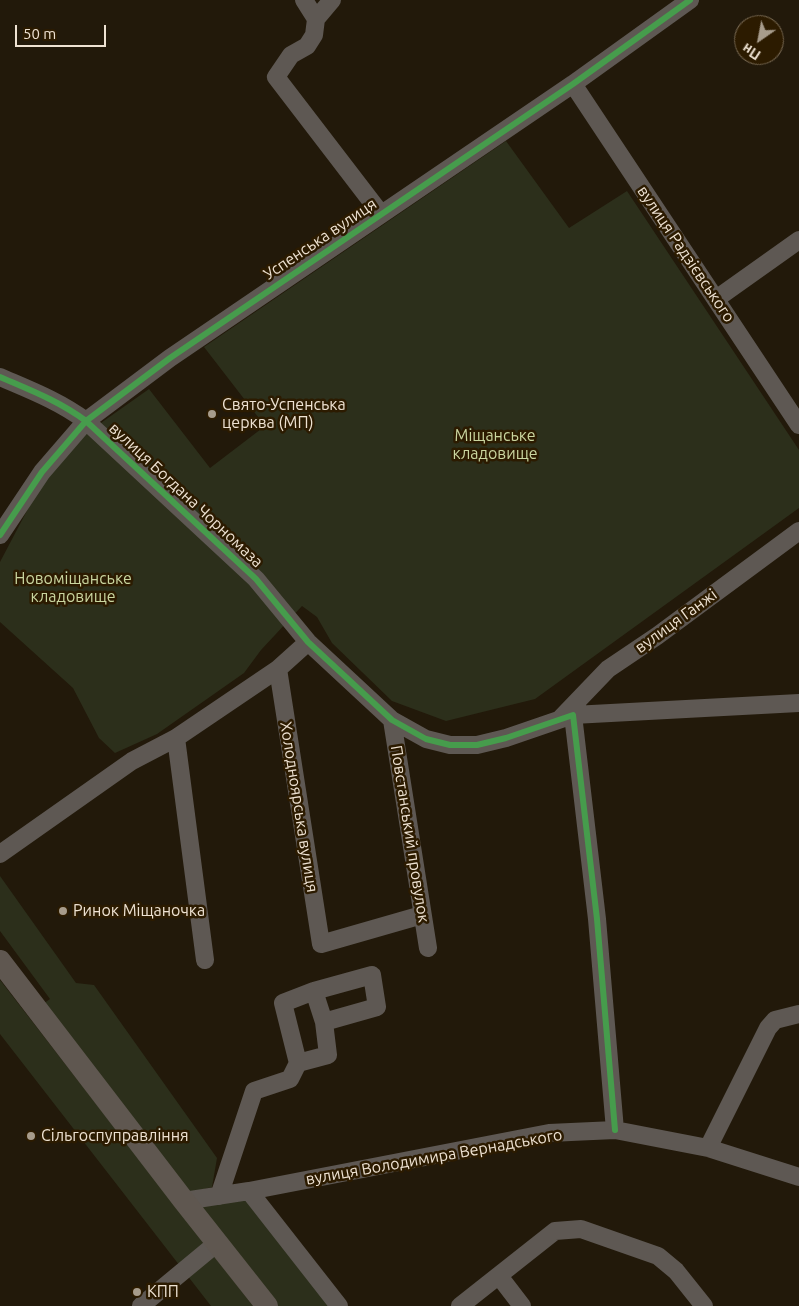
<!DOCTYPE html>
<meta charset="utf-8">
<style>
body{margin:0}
#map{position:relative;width:799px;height:1306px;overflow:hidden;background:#22190a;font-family:Ubuntu,sans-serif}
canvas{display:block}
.north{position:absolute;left:734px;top:15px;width:50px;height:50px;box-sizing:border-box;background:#2c1b00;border:1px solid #7a6b54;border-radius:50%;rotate:213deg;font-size:14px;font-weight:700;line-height:20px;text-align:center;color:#eee2d2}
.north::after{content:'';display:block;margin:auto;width:18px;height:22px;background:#a79c8c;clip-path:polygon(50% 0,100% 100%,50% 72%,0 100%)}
.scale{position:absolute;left:15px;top:25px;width:91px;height:22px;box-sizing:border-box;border:2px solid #eee2d2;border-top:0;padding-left:6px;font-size:15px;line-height:18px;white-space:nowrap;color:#eee2d2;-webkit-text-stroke:4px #2c1b00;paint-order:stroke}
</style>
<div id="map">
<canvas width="799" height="1306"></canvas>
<div class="north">Пн</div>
<div class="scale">50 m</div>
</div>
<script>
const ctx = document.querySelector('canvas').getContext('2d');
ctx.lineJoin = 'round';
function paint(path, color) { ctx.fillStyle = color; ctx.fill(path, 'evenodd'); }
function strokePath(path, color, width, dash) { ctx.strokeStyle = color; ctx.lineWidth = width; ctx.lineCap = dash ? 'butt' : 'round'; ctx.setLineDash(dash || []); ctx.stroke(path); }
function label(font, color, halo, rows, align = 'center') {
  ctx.font = font + ' Ubuntu,sans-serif'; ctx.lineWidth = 5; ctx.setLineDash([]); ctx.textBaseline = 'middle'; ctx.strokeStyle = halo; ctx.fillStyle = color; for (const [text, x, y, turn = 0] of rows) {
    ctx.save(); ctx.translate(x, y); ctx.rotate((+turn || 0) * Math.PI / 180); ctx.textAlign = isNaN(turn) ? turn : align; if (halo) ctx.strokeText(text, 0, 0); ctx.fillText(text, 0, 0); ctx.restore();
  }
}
const green = new Path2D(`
 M506 141 569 228 627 191 799 450V508L535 699 446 721 392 701 332 643 317 617 302 606 261 650 244 673 157 734 115 753 99 738 73 688 0 622V562L40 486 81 437 149 389 210 468 265 426 204 347Z
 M0 876 76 983 94 985 217 1158 212 1187 184 1194 43 1004 50 999 0 931Z
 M0 980 253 1306H211L0 1034Z
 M248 1200 331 1306H277L197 1206Z`);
const minor = new Path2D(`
 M304 0 316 19
 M332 0 316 19 314 35 307 46 291 55 276 77 381 214
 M573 84 799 425
 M716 299 799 240
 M0 377C30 390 59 401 86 421L256 579 308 642 392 720 426 739 450 745H477L506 738 573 715 597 919 615 1130
 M0 535 42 472 86 421 170 358 573 84 690 0
 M278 669 321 944 422 915
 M573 715 799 703
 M561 718 608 669 657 636 799 531
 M392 720 428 948
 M176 738 205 960
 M0 854 132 761 176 738 278 669 308 642
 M298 1063 283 1003 314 991
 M708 1148 768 1028 775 1020 799 1014
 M249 1191 339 1306
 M219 1196 254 1091 290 1079 298 1063 328 1055 324 1022 314 991 372 975 377 1007 324 1022
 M184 1201 249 1191 549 1133 615 1130 708 1148 799 1177
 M499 1276 522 1306
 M141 1306 217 1243
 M460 1306 555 1231 581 1229 658 1256 676 1271 704 1306`);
const major = new Path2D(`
 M0 961 184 1201 267 1306`);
const cycleway = new Path2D(`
 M0 377C30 390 59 401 86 421L256 579 308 642 392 720 426 739 450 745H477L506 738 573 715 597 919 615 1130
 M0 535 42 472 86 421 170 358 573 84 690 0`);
const markers = [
 [212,414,5,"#a79c8c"],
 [63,911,5,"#a79c8c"],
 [31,1136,5,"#a79c8c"],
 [137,1292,5,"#a79c8c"]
];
const streetNames = [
 ["Успенська вулиця",320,239,-34],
 ["вулиця Радзієвського",686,254,56],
 ["вулиця Богдана Чорномаза",186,495,43],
 ["вулиця Ганжі",676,621,-36],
 ["Холодноярська вулиця",299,807,81],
 ["Повстанський провулок",410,834,81],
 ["вулиця Володимира Вернадського",434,1157,-10]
];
const poiNames = [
 ["Свято-Успенська",222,405],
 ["церква (МП)",222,423],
 ["Ринок Міщаночка",73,911],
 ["Сільгоспуправління",41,1136],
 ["КПП",147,1292]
];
const parkNames = [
 ["Міщанське",495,436],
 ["кладовище",495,454],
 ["Новоміщанське",73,579],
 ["кладовище",73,597]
];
paint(green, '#2c2f1b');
strokePath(minor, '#5e5853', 18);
strokePath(major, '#5f5750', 22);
strokePath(cycleway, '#469c4c', 6);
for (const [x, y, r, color] of markers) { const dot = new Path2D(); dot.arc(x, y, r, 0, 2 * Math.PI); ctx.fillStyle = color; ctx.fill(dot); strokePath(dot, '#2c1b00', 2); }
label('16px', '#eee2d2', '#2c1b00', streetNames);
label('16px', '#eee2d2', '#2c1b00', poiNames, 'left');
label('16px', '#cad6a0', '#2c1b00', parkNames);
</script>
